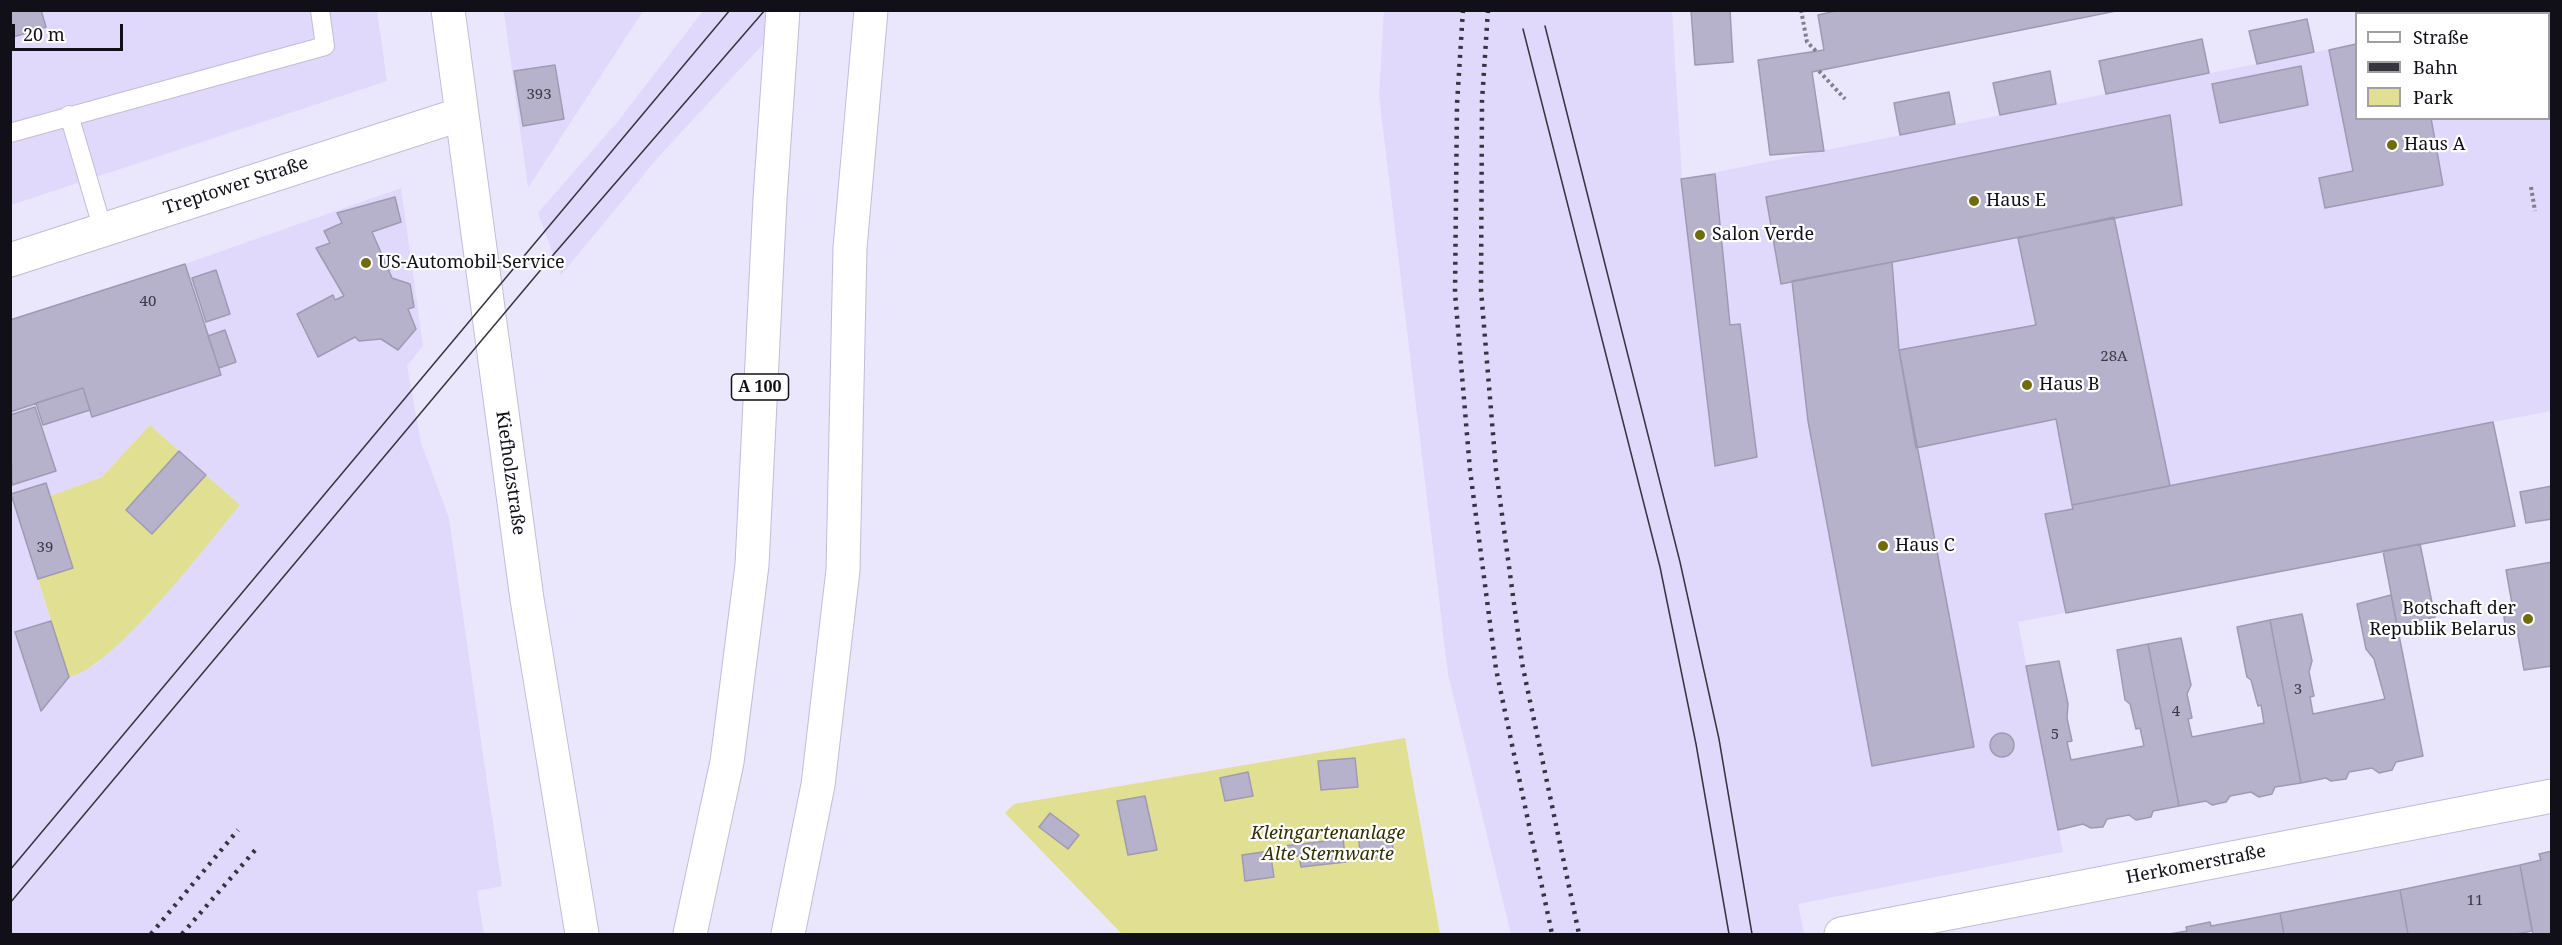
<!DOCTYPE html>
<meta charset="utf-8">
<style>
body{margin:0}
#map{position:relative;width:2562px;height:945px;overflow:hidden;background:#eae6fc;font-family:"Noto Serif",serif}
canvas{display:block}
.frame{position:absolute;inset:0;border:12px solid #110f18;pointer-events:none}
.legend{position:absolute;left:2355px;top:12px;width:195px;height:108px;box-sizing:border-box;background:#fff;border:2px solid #a09fa3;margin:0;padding:8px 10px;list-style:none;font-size:18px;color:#110f18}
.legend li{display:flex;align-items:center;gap:12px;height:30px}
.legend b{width:30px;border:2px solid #a09fa3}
.scale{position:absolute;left:12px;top:24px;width:111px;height:27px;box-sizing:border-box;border:3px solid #110f18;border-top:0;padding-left:8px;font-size:18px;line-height:21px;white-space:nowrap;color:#110f18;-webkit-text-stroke:4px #fff;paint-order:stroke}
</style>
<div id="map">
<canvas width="2562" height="945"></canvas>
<div class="frame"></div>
<ul class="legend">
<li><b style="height:8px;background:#fff"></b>Straße</li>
<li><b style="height:8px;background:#36343f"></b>Bahn</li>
<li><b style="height:16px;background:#e1df91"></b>Park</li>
</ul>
<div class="scale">20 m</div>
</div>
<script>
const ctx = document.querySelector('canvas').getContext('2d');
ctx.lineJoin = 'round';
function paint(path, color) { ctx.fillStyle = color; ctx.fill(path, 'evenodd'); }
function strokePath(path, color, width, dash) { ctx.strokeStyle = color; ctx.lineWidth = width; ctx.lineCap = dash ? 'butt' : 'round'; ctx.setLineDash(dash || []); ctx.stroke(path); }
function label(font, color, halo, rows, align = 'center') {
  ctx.font = font + ' "Noto Serif",serif'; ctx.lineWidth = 4.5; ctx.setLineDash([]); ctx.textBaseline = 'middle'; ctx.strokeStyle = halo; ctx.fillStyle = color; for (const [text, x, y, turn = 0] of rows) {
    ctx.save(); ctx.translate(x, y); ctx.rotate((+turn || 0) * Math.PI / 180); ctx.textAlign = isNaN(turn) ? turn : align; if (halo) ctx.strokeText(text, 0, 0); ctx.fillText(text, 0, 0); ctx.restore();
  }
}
const built = new Path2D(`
 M10 11H377L387 81 11 205Z
 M504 11H643L528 188 504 12Z
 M703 11H794L660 155 561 275 538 213 619 120Z
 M1384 11H1672L1682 179 2356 44V118H2548V14L2507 13 2551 11V411L2493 422 2420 544 2018 622 2063 852 1798 904 1804 934H1511L1448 674 1379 95Z
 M401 188 423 346 407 366 421 443 449 518 502 886 477 891 484 934H11L10 320 185 264ZM150 425 240 505 145 618 96 664 69 677 11 495 46 483 50 496 102 477Z`);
const green = new Path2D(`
 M150 425 179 451 126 510 152 533 206 475 240 505C207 544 114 668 69 677L38 579 73 568 50 496 102 477Z
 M1405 738 1440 934H1122L1005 813 1014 804Z`);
const building = new Path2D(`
 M10 10H41L46 27 10 38Z
 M1691 10H1730L1733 62 1695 65Z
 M1840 10H2121L1812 72 1824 151 1770 155 1758 60 1824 50 1818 15Z
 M2375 10H2432L2433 14H2375Z
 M2307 19 2314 52 2257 64 2249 31Z
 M2202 39 2209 73 2106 94 2099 61Z
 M2356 44V118H2431L2443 185 2325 208 2319 178 2353 171 2329 50Z
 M555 65 564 119 523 126 514 71Z
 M2301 66 2308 105 2220 123 2212 84Z
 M2050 71 2056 104 2000 115 1993 83Z
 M1949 92 1955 124 1900 135 1894 103Z
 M2170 115 2182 205 1781 284 1766 197Z
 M1715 174 1730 325 1740 324 1757 457 1715 466 1681 179Z
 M395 197 401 222 372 232 392 278 410 284 414 307 408 309 416 329 398 350 381 339 359 341 355 337 318 357 297 314 333 295 335 300 344 296 316 248 330 243 324 231 342 223 337 213Z
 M2114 217 2170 486 2072 505 2056 419 1916 448 1899 350 2036 325 2018 238Z
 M1892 262 1899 350 1974 747 1872 766 1808 421 1792 281Z
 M185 264 221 375 92 417 83 388 10 412V320Z
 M216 270 230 314 206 322 192 278Z
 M225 330 236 362 219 368 208 336Z
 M83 388 90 410 43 425 36 403Z
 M35 407 56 471 12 485 10 415Z
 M2493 422 2515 526 2066 613 2045 514 2073 509 2072 505Z
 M179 451 206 475 152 534 126 510Z
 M46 483 73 568 38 579 11 494Z
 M2552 486V519L2526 523 2520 492Z
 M2420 544 2435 617 2397 625 2383 551Z
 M2552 562V666L2524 670 2517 629 2506 631 2503 610 2513 609 2506 570Z
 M2391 595 2423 756 2396 762 2392 770 2379 773 2372 768 2349 772 2346 779 2331 781 2326 778 2301 783 2270 620 2302 614 2312 661 2309 672 2314 696 2310 697 2313 714 2385 699 2374 659 2366 649 2357 604Z
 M2270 620 2301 783 2275 787 2272 794 2259 797 2251 792 2230 796 2226 802 2212 805 2206 801 2179 806 2148 644 2181 638 2191 685 2187 694 2192 718 2188 719 2192 737 2264 723 2261 705 2258 706 2251 680 2247 677 2237 627Z
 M51 621 69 677 41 711 15 632Z
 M2148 644 2179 806 2153 811 2151 817 2136 820 2129 815 2107 819 2103 827 2091 828 2083 824 2058 830 2026 666 2059 661 2068 704 2067 718 2072 741 2067 742 2071 760 2144 746 2140 728 2136 729 2130 704 2125 700 2117 650Z
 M1990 745a12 12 0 1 1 24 0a12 12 0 1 1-24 0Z
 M1355 758 1358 787 1321 790 1318 761Z
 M1248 772 1253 796 1225 801 1220 778Z
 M1145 796 1157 850 1128 855 1117 801Z
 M1050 813 1079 835 1068 849 1039 827Z
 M1390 830 1394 855 1361 860 1358 834Z
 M1343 839 1346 862 1301 867 1299 856 1285 857 1284 846Z
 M1270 851 1274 877 1245 881 1242 855Z
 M2552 851V934H2533L2520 865 2541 860 2539 854Z
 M2520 865 2532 931 2516 934H2408L2400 890Z
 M2400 890 2408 934H2284L2280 913Z
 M2280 913 2284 934H2169L2187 931 2186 927 2210 922 2211 926Z`);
const path = new Path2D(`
 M1801 10 1807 42 1816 51
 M1819 71 1845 99
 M2531 187 2535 211`);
const service = new Path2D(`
 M69 115 103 230
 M10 133 325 46 320 10`);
const minor = new Path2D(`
 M1841 934 2552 796`);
const tertiary = new Path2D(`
 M448 10 527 599 582 934
 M10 260 462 114`);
const motorway = new Path2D(`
 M690 934 727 762 752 565 770 199 783 10
 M788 934 818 785 843 570 850 248 871 10`);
const tram = new Path2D(`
 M1545 26 1680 562 1719 739 1752 934
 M1523 29 1660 567 1696 744 1729 934
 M10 870 730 10
 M10 903 554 254 765 10`);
const rail = new Path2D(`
 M1463 10 1457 104 1455 293 1470 470 1496 669 1552 934
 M1488 10 1482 101 1481 290 1496 470 1522 663 1579 934
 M151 934 238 830
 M182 934 257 848`);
const markers = [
 [2392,145,6,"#706c0b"],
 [1974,201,6,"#706c0b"],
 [1700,235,6,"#706c0b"],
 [366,263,6,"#706c0b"],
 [2027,385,6,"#706c0b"],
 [1883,546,6,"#706c0b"],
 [2528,619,6,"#706c0b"]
];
const numberNames = [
 ["393",539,95],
 ["40",148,302],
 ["28A",2114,357],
 ["39",45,548],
 ["3",2298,690],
 ["4",2176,712],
 ["5",2055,735],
 ["11",2475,901]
];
const shields = [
 [760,387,57]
];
const shieldNames = [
 ["A 100",760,387]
];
const poiNames = [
 ["Haus A",2404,145],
 ["Haus E",1986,201],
 ["Salon Verde",1712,235],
 ["US-Automobil-Service",378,263],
 ["Haus B",2039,385],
 ["Haus C",1895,546],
 ["Botschaft der",2516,609,"right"],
 ["Republik Belarus",2516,630,"right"]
];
const streetNames = [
 ["Treptower Straße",236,186,-18],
 ["Kiefholzstraße",510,473,82],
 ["Herkomerstraße",2196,865,-11]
];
const parkNames = [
 ["Kleingartenanlage",1328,834],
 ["Alte Sternwarte",1328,855]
];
paint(built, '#e0d9fb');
paint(green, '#e1df91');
paint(building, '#b7b2cc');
strokePath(building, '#9f9ab3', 1.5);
strokePath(service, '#c2bcd6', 20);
strokePath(minor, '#c2bcd6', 35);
strokePath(tertiary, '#c2bcd6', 35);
strokePath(motorway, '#c2bcd6', 35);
strokePath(path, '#817e8e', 4, [3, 3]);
strokePath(service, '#fff', 18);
strokePath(minor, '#fff', 33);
strokePath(tertiary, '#fff', 33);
strokePath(motorway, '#fff', 33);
strokePath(tram, '#36343f', 1.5);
strokePath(rail, '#36343f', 4.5, [3, 6]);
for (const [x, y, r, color] of markers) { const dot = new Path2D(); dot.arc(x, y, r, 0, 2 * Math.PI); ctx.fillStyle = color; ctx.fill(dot); strokePath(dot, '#fff', 2); }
label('15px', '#3a3845', null, numberNames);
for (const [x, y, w] of shields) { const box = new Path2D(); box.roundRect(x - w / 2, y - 13, w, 26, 4.5); ctx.fillStyle = '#fff'; ctx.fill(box); strokePath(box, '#110f18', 1.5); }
label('bold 16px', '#110f18', null, shieldNames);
label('18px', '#110f18', '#fff', poiNames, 'left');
label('18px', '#110f18', '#fff', streetNames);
label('italic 18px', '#312f01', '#fff', parkNames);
</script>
